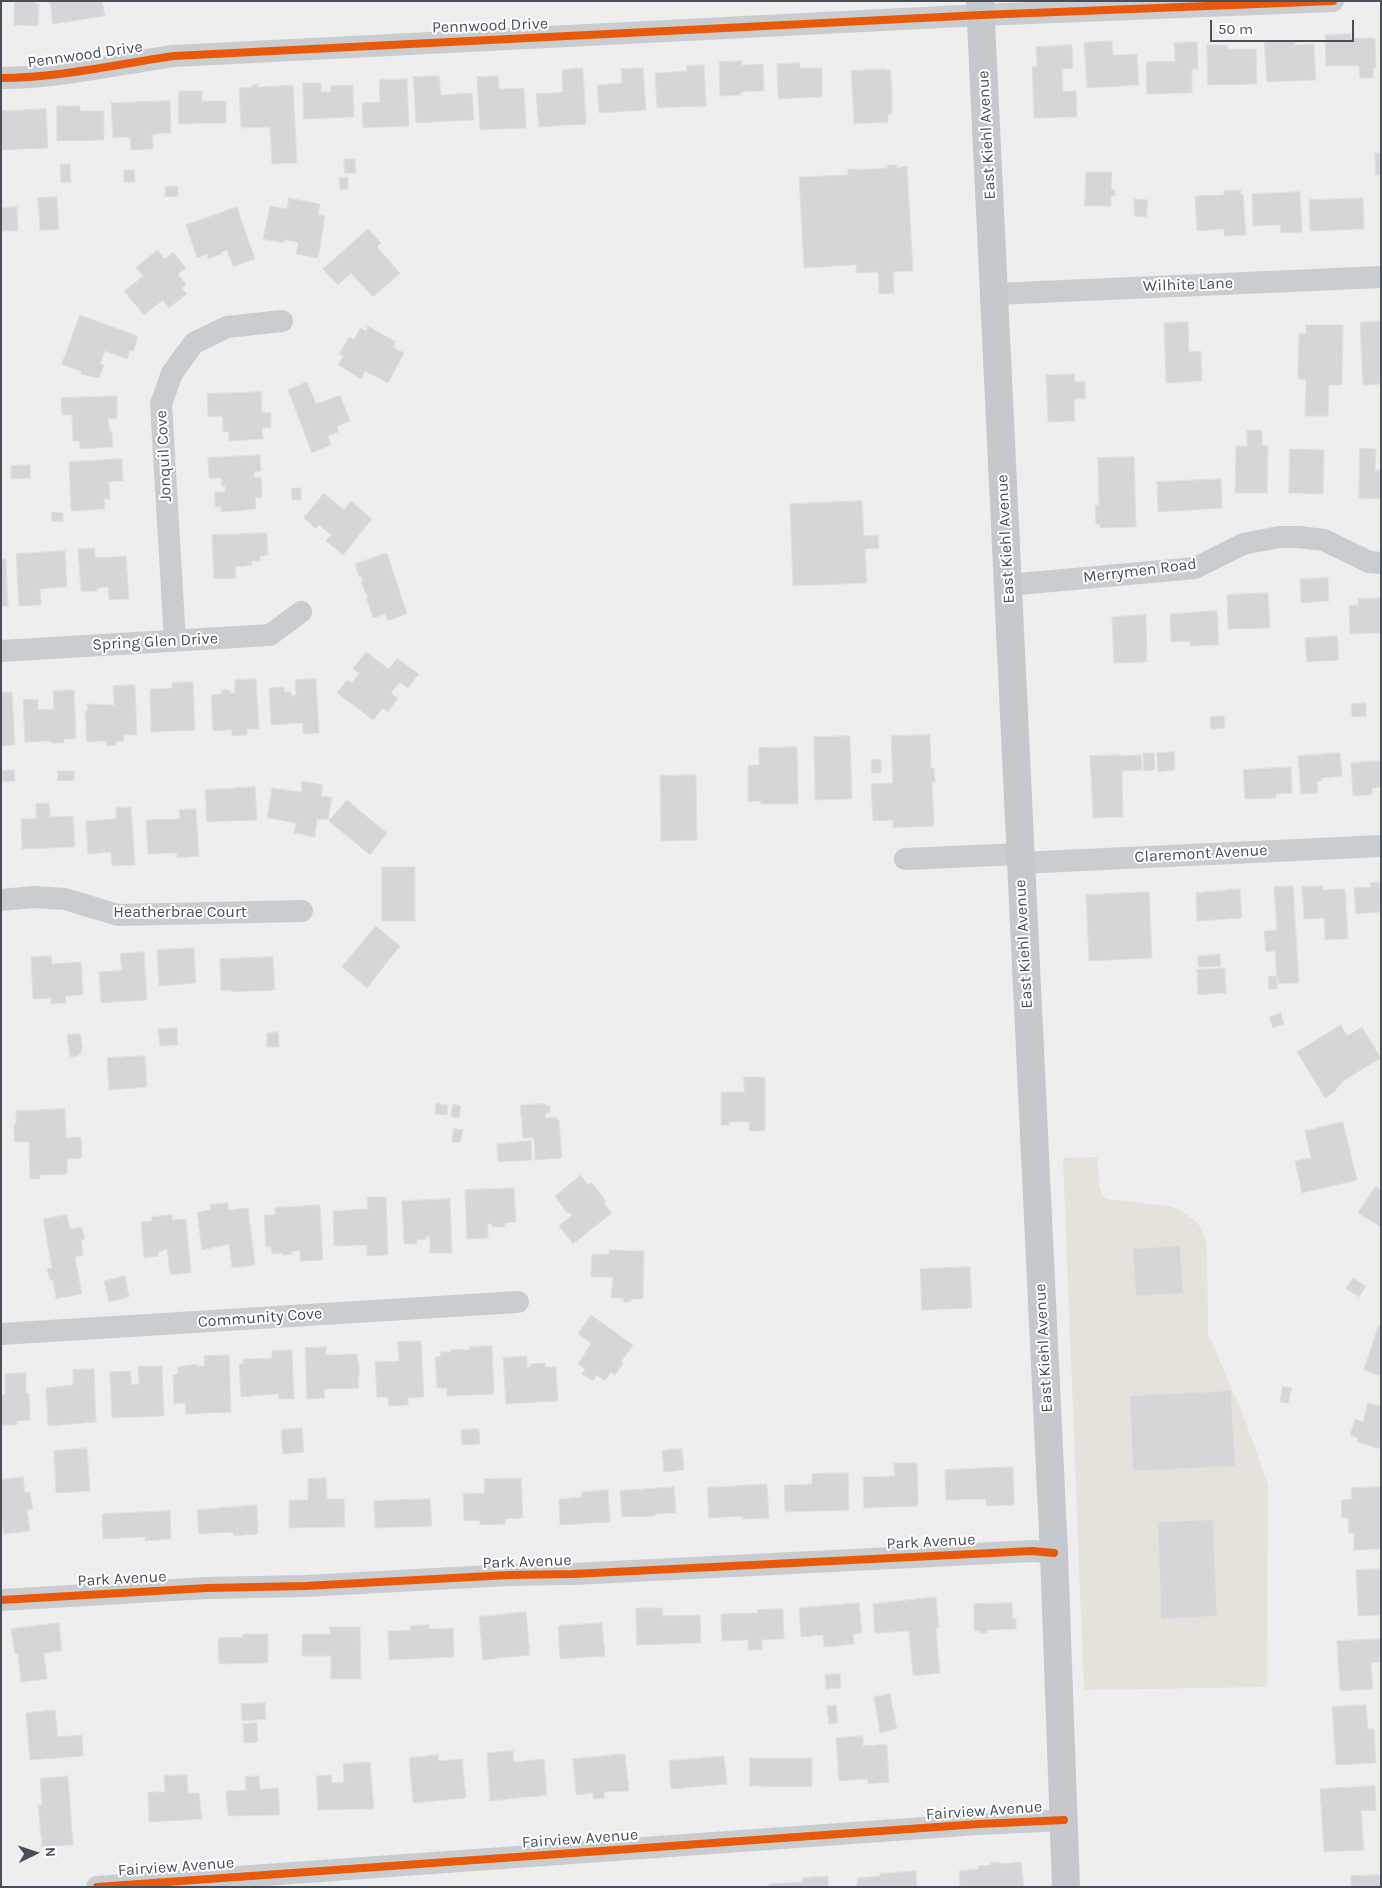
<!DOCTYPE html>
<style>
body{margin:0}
#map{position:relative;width:1382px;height:1888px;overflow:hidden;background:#efeeee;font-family:Karla,sans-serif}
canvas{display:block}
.frame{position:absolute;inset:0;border:2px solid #464f5a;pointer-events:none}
.north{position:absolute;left:10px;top:1828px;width:50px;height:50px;-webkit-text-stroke:4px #fff;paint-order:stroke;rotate:86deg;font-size:14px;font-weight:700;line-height:20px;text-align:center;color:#464f5a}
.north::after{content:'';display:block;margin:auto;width:18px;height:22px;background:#464f5a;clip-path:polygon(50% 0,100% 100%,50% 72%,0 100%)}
.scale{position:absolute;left:1210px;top:20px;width:144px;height:22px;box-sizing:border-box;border:2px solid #464f5a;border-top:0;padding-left:6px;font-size:15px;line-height:18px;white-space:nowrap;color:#464f5a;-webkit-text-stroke:4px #fff;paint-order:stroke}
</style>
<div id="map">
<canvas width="1382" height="1888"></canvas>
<div class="frame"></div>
<div class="north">N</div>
<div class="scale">50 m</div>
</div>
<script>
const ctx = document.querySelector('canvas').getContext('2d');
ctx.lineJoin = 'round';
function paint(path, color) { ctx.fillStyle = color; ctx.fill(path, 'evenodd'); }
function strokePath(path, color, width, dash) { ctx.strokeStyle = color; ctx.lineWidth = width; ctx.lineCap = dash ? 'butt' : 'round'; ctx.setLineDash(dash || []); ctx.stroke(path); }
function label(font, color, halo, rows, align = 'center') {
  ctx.font = font + ' Karla,sans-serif'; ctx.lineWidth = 4; ctx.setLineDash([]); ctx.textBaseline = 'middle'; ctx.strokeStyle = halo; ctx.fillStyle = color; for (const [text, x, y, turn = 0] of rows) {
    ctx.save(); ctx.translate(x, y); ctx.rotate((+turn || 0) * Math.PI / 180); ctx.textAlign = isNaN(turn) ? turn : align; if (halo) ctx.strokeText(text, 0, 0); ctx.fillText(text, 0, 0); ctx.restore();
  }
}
const commercial = new Path2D(`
 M1097 1157 1100 1188 1102 1194 1106 1199 1169 1206 1178 1209 1198 1223 1205 1238 1207 1249 1208 1333 1244 1417 1268 1485 1267 1687 1084 1690 1063 1158Z`);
const building = new Path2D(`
 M1 1H35V4H39L38 26 14 25V2Z
 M50 1H102L105 16 53 24Z
 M1351 34V38H1375L1376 68H1373V78H1360L1359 66H1326L1325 35Z
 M1112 41 1113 55 1137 54 1139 85 1087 88 1084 43Z
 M1295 41V45L1314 44 1316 80 1267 82 1264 42Z
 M1197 42 1198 69H1192V93L1147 94 1146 62 1175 61 1174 43Z
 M1072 45 1073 68 1062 69 1063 92 1076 91 1077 117 1034 118 1032 67H1037L1036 47Z
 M1207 45H1228V49H1256L1257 84 1208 85Z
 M742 61V65L763 64 764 91 741 92V95L720 96 719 62Z
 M800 63V68H822V97L778 99 777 64Z
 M704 65 706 106 657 108 655 73 687 71 686 66Z
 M583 68 586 124 539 127 536 94 563 92 562 70Z
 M643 68 646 110 599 113 597 85 622 83 621 69Z
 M886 69V70H890L892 88V114H888V122L854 124 851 71Z
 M439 76 441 95 472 93 474 120 416 123 413 77Z
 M498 76 499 89 524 88 526 128 480 130 477 77Z
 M407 79 409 126 363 128 362 103 380 102 379 80Z
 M303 83H321V92H331L330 86 353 85 354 117 304 119Z
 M258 84V87L293 85 297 163 272 164 270 127 241 128 239 88 252 87V85Z
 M179 91H202V101H226V123L179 124Z
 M170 101 171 133 152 134 153 149 131 150 130 137 113 138 111 103Z
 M57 106H80V111H104V140L57 141Z
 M46 109 48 148 1 150V111Z
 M1375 153H1381V175H1376Z
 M344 159H355L356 173H345Z
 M70 164 71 182 61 183 60 165Z
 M887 165H897L896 168 907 166 913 271 893 272 894 293 879 294 878 272 856 273V265L804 268 799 177 848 175V169H857V170L888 168Z
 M124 170H134L135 182H124Z
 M1086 172H1112L1111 189 1115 190V196H1111V206H1085Z
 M348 177V189L340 190 339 178Z
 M178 186V196L165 197V187Z
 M1241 190V194H1243L1246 235 1224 236V229L1197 231 1195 196 1224 195V191Z
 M1300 192 1302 232 1281 233 1280 225 1253 226 1252 194Z
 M57 197 59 230H40L38 198Z
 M289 198 320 204 318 215 325 216 318 258 296 254 298 242 284 240V243L263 239 270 206 287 209Z
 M1363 198 1364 229 1310 231 1309 200Z
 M1135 199 1148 200 1146 217 1134 216Z
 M17 207 18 231H1V208Z
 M237 207 255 259 233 267 227 250 221 252 222 254 208 259 207 254 197 258 186 225Z
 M368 229 381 243 377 247 400 273 373 297 351 273 338 285 323 269Z
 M158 250 164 259 173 252 186 268 178 274 186 284 182 288 187 294 169 308 163 300 144 315 124 291 143 276 136 268Z
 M80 315 138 336 133 352 130 350 127 359 105 351 100 364 104 365 99 378 81 374 82 372 62 364Z
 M1381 321V384L1363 385 1360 323Z
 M1188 322 1189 352 1201 351 1202 381 1166 383 1164 323Z
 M1306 325H1343L1342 385H1329L1328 416H1305L1306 380 1298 379 1299 333 1306 334Z
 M368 326 396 342 393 347 404 353 388 383 365 371 361 379 338 365 343 356 339 354 349 337 354 340 360 328 366 331Z
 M1074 374 1075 382 1085 381V399H1074L1075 421 1048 422 1046 375Z
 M307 382 316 404 340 395 350 421 337 426 339 432 328 436 331 445 312 453 288 390Z
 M261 392 262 413 271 412V428H262L263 439 229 441V432H223L222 416 208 417 207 394Z
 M117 396V419H108L110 432H112L113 447 80 449 79 441H73L72 415H62L61 398Z
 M1247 430H1262V445L1268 446 1267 493H1235L1236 446H1247Z
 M1360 448 1376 449 1375 470H1381V499L1359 498Z
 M1290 449 1324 450 1323 494 1289 493Z
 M260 455 261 471 254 472V477H261L262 497 255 498 256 509 221 512V506L215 507V492H225V486L222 487 221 478H209L208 458Z
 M1134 457 1136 527 1100 528V524H1096L1095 505H1099L1098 458Z
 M122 459 123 481 108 482 109 483 110 499H104L105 509 71 511 69 462Z
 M30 465V478L11 479V466Z
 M1221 479 1222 508 1158 512 1157 482Z
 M292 488H301V500H292Z
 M324 493 344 510 351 501 372 519 343 555 326 541 331 535 319 525 316 529 304 518Z
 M862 501 864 536 878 535 879 548 865 549 867 583 793 586 790 504Z
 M52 512 63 513V522L52 521Z
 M267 533 268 555 260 556V561H252V565L235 567 236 578 214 579 212 535Z
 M95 548V558L126 556 129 599 109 600 108 587 97 588V591L81 592 78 549Z
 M65 551 67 587 40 589 41 605 19 606 16 554Z
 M387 553 407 614 388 621 385 614 373 618 366 597 368 596 367 594 366 595 361 581H363L361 576 359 577 355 564Z
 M6 559 8 606 1 607V560Z
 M1328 578 1329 601 1301 603 1300 579Z
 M1268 593 1270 628 1228 629 1227 595Z
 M1381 598V633L1350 634 1349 605H1358V599Z
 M1217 611 1219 645 1190 646V641L1171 642 1170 614Z
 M1146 615 1147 662 1114 663 1112 617Z
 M1337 636 1339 660 1307 662 1305 638Z
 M366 652 389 669 397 658 419 674 408 688 400 682 391 693 398 698 388 712 383 708 373 720 337 693 347 680 352 683 359 673 353 669Z
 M256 679 259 729H247V735L232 736V730L213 731 211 695 221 694V690H230V693H235V680Z
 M316 679 319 733 303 734V723L271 725 269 688 284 687 285 692H291V696L296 695 295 680Z
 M193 682 195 730 151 732 150 689 172 688V683Z
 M135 685 137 735H123L124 741H116L117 745 106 746V741L87 742 85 711H88L87 704 114 705 113 686Z
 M74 690 76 739H64V743H51V741L25 742 23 700 38 699V710L54 709 53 691Z
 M12 692 15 745 1 746V693Z
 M1366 703V716L1352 717 1351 704Z
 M1224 716 1225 728 1211 729 1210 717Z
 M930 735 931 768H934L935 782H932L934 826 893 828V820L873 821 871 784 893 783 891 736Z
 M850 736 852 799 815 800 814 737Z
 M797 747 798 804H761V801L748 802V765H759V748Z
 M1174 752 1175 770 1158 772 1157 753Z
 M1143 753H1154L1155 770 1144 771Z
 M1340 753 1342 776 1321 778 1322 781H1317L1318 793 1301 794 1298 756Z
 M1120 755V756L1141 755 1142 770 1122 771 1123 817 1093 818 1090 756Z
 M872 759 881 760V773H872Z
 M1381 761V787L1372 788V795L1353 796 1351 763Z
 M1291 767 1292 793 1276 794V798L1245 799 1243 770Z
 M14 770 15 781 3 782 2 771Z
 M58 771H74V780L58 781Z
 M696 775 697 840 661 841 660 776Z
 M302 781 323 785 321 796 332 797 328 820 317 819 315 837 294 833 296 823 267 818 272 788 301 792Z
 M255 787 257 820 207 822 205 790Z
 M347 800 387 833 370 855 329 821Z
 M49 803 50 817 73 816 75 847 22 849 21 819 36 818V804Z
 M131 807 135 865 112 866 111 852 88 854 86 821 116 819V808Z
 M196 809 199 856 177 858V853L148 854 146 820 180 819 179 810Z
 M382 867H415V921H382Z
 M1381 882V912L1356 914 1354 888 1371 887 1370 883Z
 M1293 886 1299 983 1277 984 1275 951 1266 952 1264 931 1277 930 1274 887Z
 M1322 886 1323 890 1345 889 1348 939 1325 940 1324 918 1304 919 1302 887Z
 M1240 889 1242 918 1197 921 1196 893Z
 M1149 892 1152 958 1089 961 1086 895Z
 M376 926 400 946 367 988 342 967Z
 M194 948 196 983 159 986 157 950Z
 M144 952 147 1000 101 1003 99 972 122 970 120 954Z
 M1220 954 1221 966 1198 967V956Z
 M51 956 52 964 81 962 83 995 65 996 66 1003 51 1004V998L33 999 31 957Z
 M273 957 275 990 231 992V990L221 991 220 959Z
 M1225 968 1226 993 1198 995 1197 970Z
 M1269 976H1277V989H1269Z
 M1281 1013 1284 1024 1273 1028 1269 1017Z
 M1341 1025 1347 1036 1362 1027 1381 1058 1343 1081 1334 1092 1325 1098 1297 1052Z
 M177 1028 178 1045 160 1046 158 1029Z
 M278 1032 279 1047H267V1033Z
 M80 1034 83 1048 81 1049V1054H78V1056L70 1057 67 1035Z
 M145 1056 147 1087 109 1090 107 1058Z
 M744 1077H765V1131H749V1122H729V1125H721V1092H744Z
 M436 1103 448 1105 447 1115 435 1114Z
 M453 1104 461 1106 459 1118 451 1117Z
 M546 1104V1106H550V1113H546L545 1118 556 1117 557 1120H559L562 1158 535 1160 534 1138H523L520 1105Z
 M65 1109 66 1138 81 1137 82 1158 67 1159V1174L39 1175 40 1179H30L29 1142H14V1124H16V1111Z
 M1343 1122 1357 1180 1302 1193 1295 1161 1311 1158 1305 1131Z
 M454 1128 463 1130 460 1143 452 1142Z
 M531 1141 532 1160 498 1162 497 1144Z
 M581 1175 588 1185 591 1182 606 1201 604 1203 612 1213 573 1244 559 1226 572 1215 569 1212 567 1213 555 1196Z
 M1376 1186 1381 1190V1227L1358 1213Z
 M514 1188 516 1222 505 1223V1227H492L491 1224H488V1238L467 1239 465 1190Z
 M367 1197H386L388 1255 367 1256V1245L334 1246 333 1211 368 1209Z
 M450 1199 452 1253H430V1236H426V1239L417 1240V1244H404L402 1201Z
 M228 1203 229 1210 248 1208 255 1265 232 1268 229 1244 202 1250 197 1212 210 1210V1205Z
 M320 1205 323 1260 300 1261V1251H292V1254L283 1255 282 1253 272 1254 271 1247H266L264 1215H275V1208Z
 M67 1215 70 1229 82 1227 85 1239 81 1240 83 1255 75 1257 82 1294 56 1299 53 1280H50L47 1269 52 1268 43 1219Z
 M172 1215V1220L186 1219 191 1273 170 1275 167 1249 158 1252 159 1256 144 1258 141 1222 152 1221V1217Z
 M1180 1246 1183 1293 1136 1296 1133 1249Z
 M609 1250 644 1251 643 1299H632L630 1302H624L623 1298H611L613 1277H591L592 1254H609Z
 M970 1267 972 1308 922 1310 920 1269Z
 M125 1276 129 1297 109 1302 104 1281Z
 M1353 1278 1366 1286 1359 1297 1346 1289Z
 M591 1315 633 1345 621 1362 623 1364 615 1375 611 1372 605 1381 597 1375 593 1381 582 1374 585 1369 578 1364 591 1343 578 1334Z
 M1379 1325 1381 1326V1376L1364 1370Z
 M421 1341 424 1397 408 1398V1405L389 1406 388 1397H377L375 1362 399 1361 398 1342Z
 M492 1346 494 1394 447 1396V1388H437L435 1357 441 1356 440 1352H450V1349L469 1350V1347Z
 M326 1347V1355L357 1354 360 1375 358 1376 359 1388 324 1389 325 1398 307 1399 305 1348Z
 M292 1350 294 1399H279L278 1394 241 1397 239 1364H243V1359L272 1358V1351Z
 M229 1355 231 1412 186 1414 185 1403 174 1404 173 1375 178 1374 177 1367 198 1364V1366H205L204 1356Z
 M527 1356V1367H530V1364L545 1363V1367H556L558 1401 506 1404 503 1358Z
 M138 1366H162L164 1416 112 1418 110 1372 131 1371V1385L139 1384Z
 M94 1369 96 1422 48 1426 46 1388 73 1385V1370Z
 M26 1373V1393H29L30 1420 17 1421V1425H1V1395H5V1374Z
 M1283 1386 1292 1388 1288 1403 1280 1402Z
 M1231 1391 1235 1466 1133 1471 1130 1396Z
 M1368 1403 1381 1406V1449L1357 1442 1358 1438 1350 1435 1355 1419 1363 1422Z
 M302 1428 304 1452 283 1454 281 1430Z
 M479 1429 480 1444 462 1445 461 1430Z
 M87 1448 90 1491 56 1493 54 1451Z
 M682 1449 684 1470 664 1472 662 1451Z
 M894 1463H917L918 1506 864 1508 863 1477 895 1476Z
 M1013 1467 1014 1505 986 1506V1499L946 1500 945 1470Z
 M848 1473 849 1510 785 1512 784 1485 812 1484V1474Z
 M23 1477 25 1492H30L33 1509 27 1510 30 1531 4 1534 1 1517V1480Z
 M326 1478 327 1499H344L345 1527 289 1528V1500H308V1479Z
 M521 1478 523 1518 505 1519V1524L480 1525 479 1520 464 1521 463 1494 485 1493 484 1479Z
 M767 1484 769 1518 743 1519V1516L709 1518 707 1488Z
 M674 1487 676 1513 655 1514V1516L622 1517 620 1491Z
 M1381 1487V1549L1354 1550V1533H1349L1348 1518H1342L1341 1500 1352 1499 1351 1488Z
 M608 1490 610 1522 560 1525 559 1499 582 1497V1492Z
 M430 1499 432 1526 375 1528 374 1501Z
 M257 1505 258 1534 233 1536V1532L199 1534 197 1510Z
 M170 1511 171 1539 145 1541V1537L103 1539 102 1514Z
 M1213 1520 1217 1616 1161 1619 1158 1522Z
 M1381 1569V1615L1358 1616 1356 1570Z
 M936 1597 939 1628H936L940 1673 913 1676 909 1631 875 1633 873 1604Z
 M859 1603 862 1633 853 1634 854 1644 824 1647 823 1635 801 1637 799 1608Z
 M1012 1603 1013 1619 1016 1618V1629L987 1630V1633H980V1631H974V1604Z
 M636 1608H662L663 1616 700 1615 701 1643 637 1645Z
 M783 1609 784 1639 762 1640V1650H748V1640L722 1641 721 1614 757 1613 758 1610Z
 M526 1612 530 1655 483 1660 479 1617Z
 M59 1623 62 1651 44 1653 47 1679 21 1682 18 1654H15L11 1629Z
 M602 1623 605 1656 560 1659 558 1626Z
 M429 1625V1629L453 1628 454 1657 389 1660 388 1631 411 1630V1626Z
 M330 1627H360L361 1679H331V1656H302V1634H330Z
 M243 1634H268V1663L219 1664 218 1638 243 1637Z
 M1381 1639V1662L1371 1663 1373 1689 1340 1691 1337 1641Z
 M840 1674 841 1688 826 1689 825 1675Z
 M890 1694 897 1729 880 1733 874 1697Z
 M265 1703 266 1719 242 1721 241 1704Z
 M836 1705 838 1723 829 1724 827 1706Z
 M1366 1705 1368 1729H1374L1376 1763 1336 1765 1332 1707Z
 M55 1710 58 1737 82 1735 83 1756 30 1760 26 1713Z
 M257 1723 258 1742 244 1743 243 1724Z
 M863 1736V1746L887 1744 889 1782 868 1784 867 1779 839 1781 836 1738Z
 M513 1751 514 1762 544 1759 547 1795 490 1801 487 1753Z
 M625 1754 629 1791 604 1792 605 1798 593 1799V1793L576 1795 573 1759Z
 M438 1755 439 1761 462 1759 466 1798 413 1803 409 1758Z
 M724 1756 727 1784 671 1789 669 1761Z
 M750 1758H812V1787L750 1786Z
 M370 1762 374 1809 318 1810 316 1776 331 1775 332 1783 344 1782 343 1764Z
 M187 1775 188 1793H199L202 1819 149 1822 148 1792H165L164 1776Z
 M68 1776 73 1845 42 1847 38 1805H42L40 1779Z
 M259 1776 260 1789 278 1788 280 1815 228 1816 226 1791 246 1790 245 1777Z
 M1375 1786 1376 1810 1361 1811 1364 1850 1324 1852 1320 1789Z
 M991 1862H1000V1864L1021 1862 1024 1887H960L959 1871 979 1869 978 1866 991 1865Z
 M916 1871 917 1887H857V1878L880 1876V1874Z
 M1381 1875V1887H1351V1876Z
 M828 1876 829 1887H769V1884L802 1882V1878Z`);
const minor = new Path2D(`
 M1 78C58 78 118 64 174 56L981 15 1333 1
 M995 294 1381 277
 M1008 585 1195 568 1243 544 1279 537H1299L1324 540 1369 562 1381 563
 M175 641 161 404 172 373 194 343 227 327 282 321
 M1 651 270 635 301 612
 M905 859 1020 854
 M1020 863 1381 846
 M1 900 34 897 65 899 118 915 302 911
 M1 1334 518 1302
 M1 1600 207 1588 305 1586 509 1575 573 1574 1032 1551 1054 1553
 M97 1887 979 1824 1064 1820`);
const major = new Path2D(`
 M980 1 1054 1553 1066 1887`);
const cycleway = new Path2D(`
 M1 78C58 78 118 64 174 56L981 15 1333 1
 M1 1600 207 1588 305 1586 509 1575 573 1574 1032 1551 1054 1553
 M97 1887 979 1824 1064 1820`);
const streetNames = [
 ["Pennwood Drive",490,26,-2],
 ["Pennwood Drive",85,55,-8],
 ["East Kiehl Avenue",987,135,-93],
 ["Wilhite Lane",1188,285,-2],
 ["Jonquil Cove",164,456,-93],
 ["East Kiehl Avenue",1006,539,-93],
 ["Merrymen Road",1140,571,-7],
 ["Spring Glen Drive",155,642,-3],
 ["Claremont Avenue",1201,854,-3],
 ["Heatherbrae Court",180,912],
 ["East Kiehl Avenue",1024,944,-93],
 ["Community Cove",260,1318,-4],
 ["East Kiehl Avenue",1044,1348,-93],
 ["Park Avenue",931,1542,-3],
 ["Park Avenue",527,1562,-2],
 ["Park Avenue",122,1579,-3],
 ["Fairview Avenue",984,1811,-4],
 ["Fairview Avenue",580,1839,-4],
 ["Fairview Avenue",176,1867,-4]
];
paint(commercial, '#e4e2db');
paint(building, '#d6d6d8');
strokePath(building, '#e0e0e1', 1);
strokePath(minor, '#cacdcf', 22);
strokePath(major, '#c5c9cd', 28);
strokePath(cycleway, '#e8590c', 8);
label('16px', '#464f5a', '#fff', streetNames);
</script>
